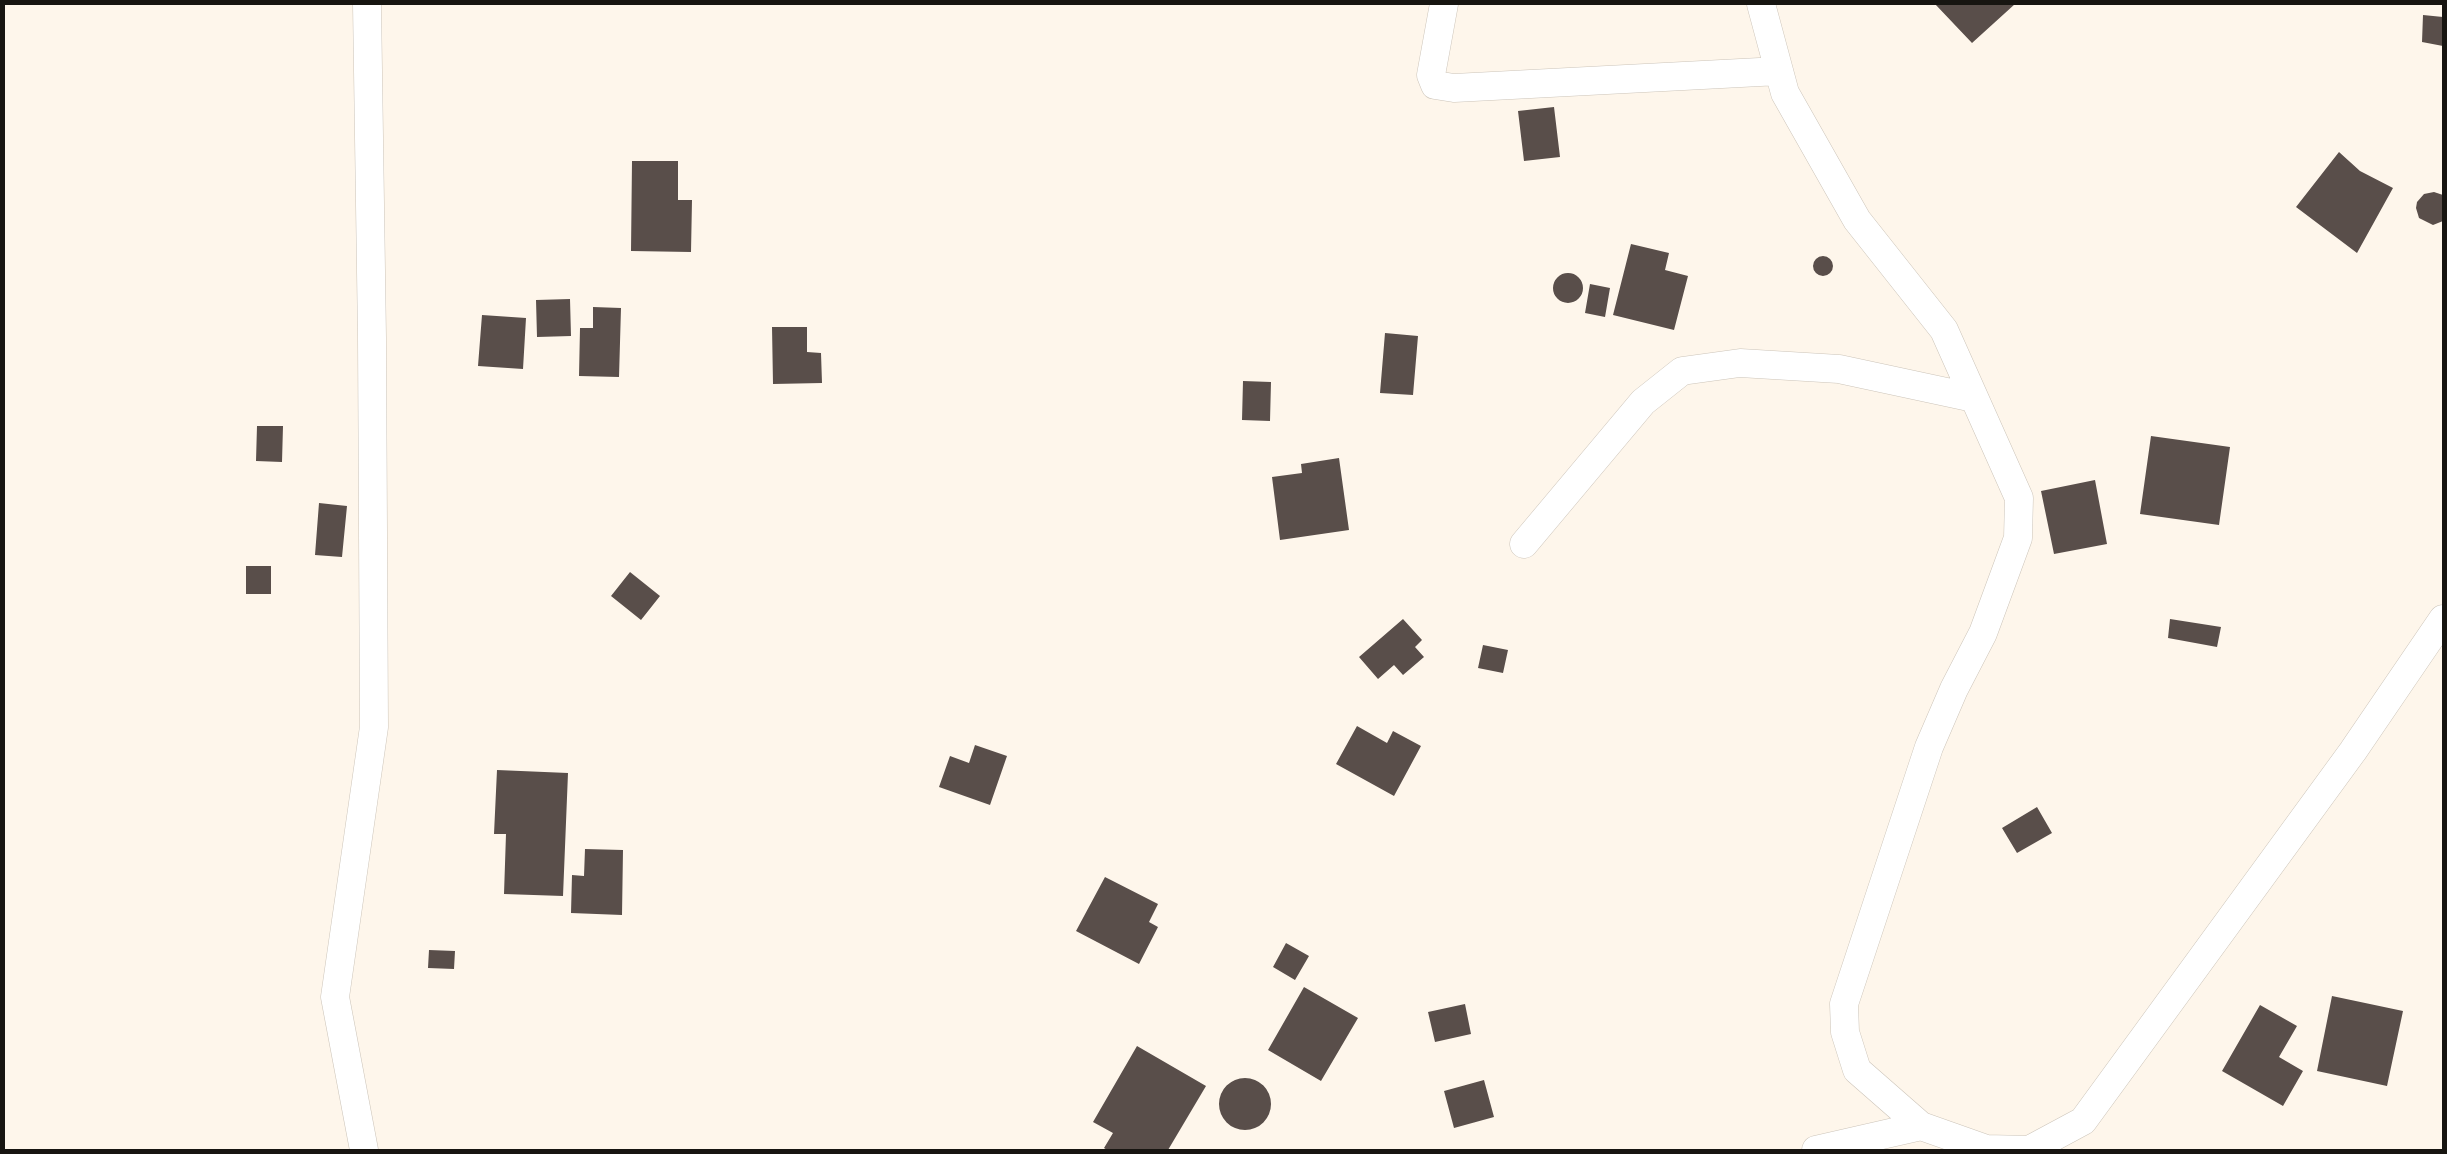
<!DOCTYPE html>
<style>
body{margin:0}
#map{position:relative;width:2447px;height:1154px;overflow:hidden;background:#fef6eb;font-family:Mulish,sans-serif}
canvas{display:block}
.frame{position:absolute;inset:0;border:5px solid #171511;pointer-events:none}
</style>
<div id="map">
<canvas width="2447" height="1154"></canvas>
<div class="frame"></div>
</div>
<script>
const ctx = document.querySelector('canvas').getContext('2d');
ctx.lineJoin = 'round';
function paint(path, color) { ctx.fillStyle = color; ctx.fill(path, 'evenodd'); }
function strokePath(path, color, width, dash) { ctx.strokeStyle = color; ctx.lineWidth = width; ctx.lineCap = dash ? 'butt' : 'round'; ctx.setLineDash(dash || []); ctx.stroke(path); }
const building = new Path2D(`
 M1935 4H2015L1972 43Z
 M2423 15 2443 17V46L2422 42Z
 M1554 107 1560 157 1524 161 1518 111Z
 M2339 152 2360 171 2393 188 2357 253 2296 207Z
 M632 161H678V200H692L691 252 631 251Z
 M2434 192 2443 195V221L2433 225 2419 218 2416 208 2417 202 2424 194Z
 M1631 244 1669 253 1665 270 1688 276 1674 330 1613 315Z
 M1813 266a10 10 0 1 1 20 0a10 10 0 1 1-20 0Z
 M1553 288a15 15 0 1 1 30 0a15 15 0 1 1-30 0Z
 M1590 284 1610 288 1605 317 1585 313Z
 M570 299 571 336 537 337 536 300Z
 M593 307 621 308 619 377 579 376 580 328H593Z
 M482 315 526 318 523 369 478 366Z
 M772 327H807V352L821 353 822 383 773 384Z
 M1385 333 1418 336 1413 395 1380 393Z
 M1243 381 1271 382 1270 421 1242 420Z
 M257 426H283L282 462 256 461Z
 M2151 436 2230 447 2219 525 2140 514Z
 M1339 458 1349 530 1280 540 1272 477 1302 473 1301 464Z
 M2095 480 2107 544 2054 554 2041 491Z
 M319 503 347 506 342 557 315 555Z
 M246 566H271V594H246Z
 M630 572 660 596 641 620 611 596Z
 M1403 619 1422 640 1415 647 1424 657 1403 675 1394 665 1378 679 1359 657Z
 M2170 619 2221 627 2217 647 2168 638Z
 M1483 645 1508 650 1503 673 1478 668Z
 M1357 726 1387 743 1393 731 1421 746 1394 796 1336 764Z
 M975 745 1007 756 990 805 939 787 950 756 969 763Z
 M497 770 568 773 563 896 504 894 506 834H494Z
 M2037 807 2052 833 2017 853 2002 828Z
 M585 849 623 850 622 915 571 913 572 875 584 876Z
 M1105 877 1158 904 1149 922 1158 927 1139 964 1076 931Z
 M1286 943 1309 956 1295 980 1273 967Z
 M429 950 455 951 454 969 428 968Z
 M1304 987 1358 1018 1321 1081 1268 1050Z
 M2332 996 2403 1011 2387 1086 2317 1071Z
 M1465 1004 1471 1034 1435 1042 1428 1012Z
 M2260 1005 2297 1026 2279 1057 2303 1071 2283 1106 2222 1071Z
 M1137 1046 1206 1086 1168 1150H1107L1104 1148 1113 1133 1093 1122Z
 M1219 1104a26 26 0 1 1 52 0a26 26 0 1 1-52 0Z
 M1484 1080 1494 1117 1454 1128 1444 1091Z`);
const minor = new Path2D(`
 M1444 4 1431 75 1435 85 1454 88 1779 71
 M1761 4 1785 93 1857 220 1944 330 2019 498 2018 538 1983 633 1954 689 1929 747 1844 1004 1845 1032 1857 1070 1921 1126 1986 1149 2029 1150
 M1524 544 1643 402 1682 371 1740 363 1839 369 1974 398
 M364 1150 335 997 374 727 372 338 367 4
 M1816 1150 1921 1126
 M2029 1150 2083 1121 2353 751 2443 619`);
paint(building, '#594e4a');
strokePath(minor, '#ccc4b9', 29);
strokePath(minor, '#fff', 28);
</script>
